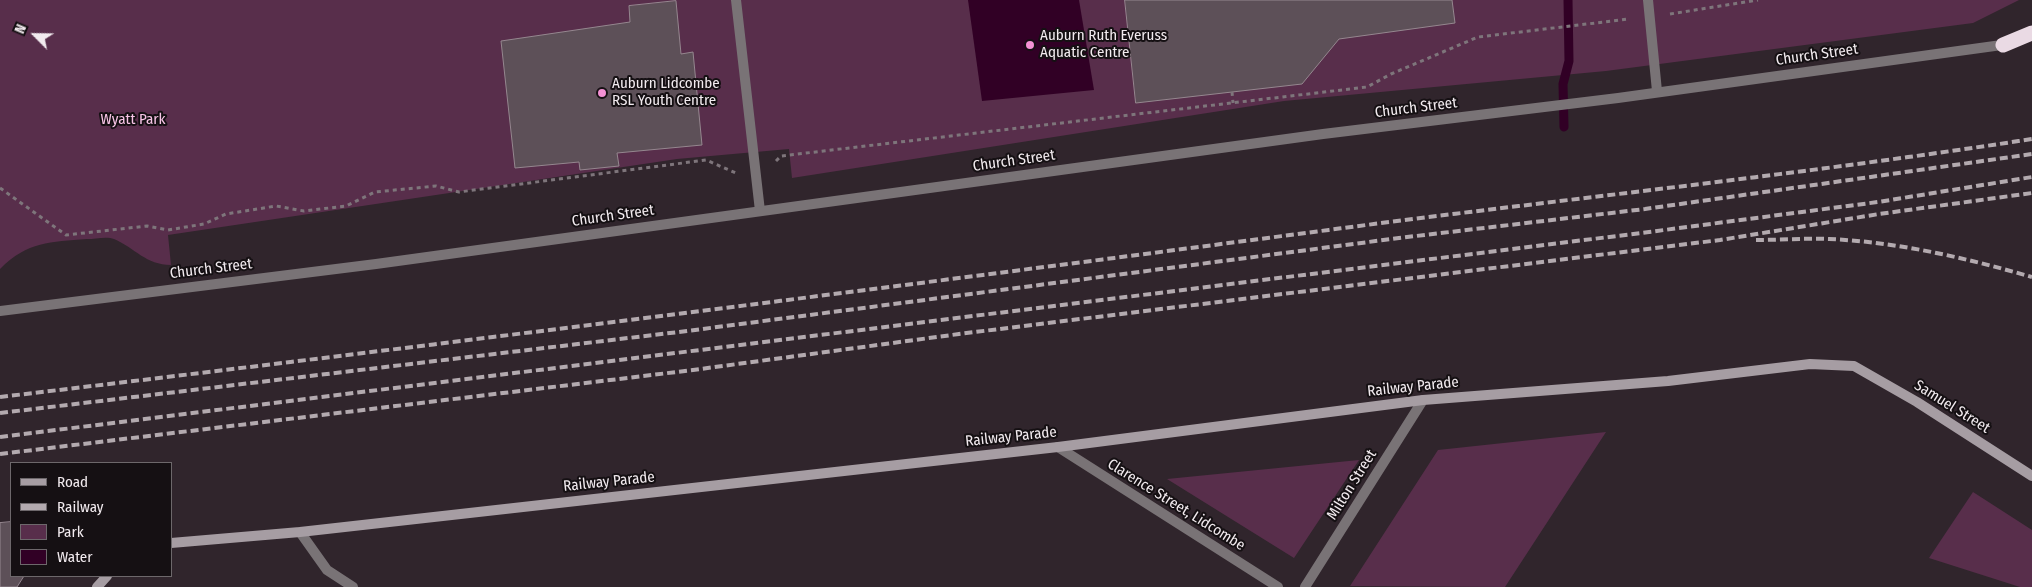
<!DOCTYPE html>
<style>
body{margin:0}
#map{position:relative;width:2032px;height:587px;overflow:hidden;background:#30252c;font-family:"Fira Sans Condensed",sans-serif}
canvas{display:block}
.legend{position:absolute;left:10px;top:462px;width:162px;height:115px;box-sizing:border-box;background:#151013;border:1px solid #6d686b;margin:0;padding:6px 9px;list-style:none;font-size:15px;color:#f2ebef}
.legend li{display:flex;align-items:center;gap:10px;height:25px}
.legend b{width:25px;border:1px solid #6d686b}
.north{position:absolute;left:10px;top:10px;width:50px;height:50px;-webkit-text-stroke:4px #151013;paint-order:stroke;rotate:293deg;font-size:14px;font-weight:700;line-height:20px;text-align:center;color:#f2ebef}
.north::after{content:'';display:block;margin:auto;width:18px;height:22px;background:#f2ebef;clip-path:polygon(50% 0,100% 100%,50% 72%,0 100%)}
</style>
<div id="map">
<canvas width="2032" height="587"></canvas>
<ul class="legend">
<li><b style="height:6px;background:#a69da3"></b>Road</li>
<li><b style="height:6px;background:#b3aaaf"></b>Railway</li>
<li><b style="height:14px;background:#582e4b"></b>Park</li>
<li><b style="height:14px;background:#310025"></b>Water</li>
</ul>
<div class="north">N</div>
</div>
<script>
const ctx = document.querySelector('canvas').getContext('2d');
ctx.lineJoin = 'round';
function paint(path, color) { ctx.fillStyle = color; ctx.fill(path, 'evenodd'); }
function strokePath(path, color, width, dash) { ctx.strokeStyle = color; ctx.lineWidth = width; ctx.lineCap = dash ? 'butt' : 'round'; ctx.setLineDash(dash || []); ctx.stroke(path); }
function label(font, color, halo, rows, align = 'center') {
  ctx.font = font + ' "Fira Sans Condensed",sans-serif'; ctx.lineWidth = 4; ctx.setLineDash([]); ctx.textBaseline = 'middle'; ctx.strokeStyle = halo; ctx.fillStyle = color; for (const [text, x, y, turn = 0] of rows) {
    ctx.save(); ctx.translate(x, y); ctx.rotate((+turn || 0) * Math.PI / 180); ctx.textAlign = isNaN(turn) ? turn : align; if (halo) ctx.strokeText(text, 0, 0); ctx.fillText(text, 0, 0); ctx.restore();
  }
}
const green = new Path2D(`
 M0 0H2019L1973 23 1606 71 1284 101 792 178 789 149 677 159 168 235 171 265C146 265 135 248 114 239 107 236 95 239 87 239 50 242 28 241 0 269Z
 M1606 432 1505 587 1350 586 1438 450Z
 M1359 460 1294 558 1167 479Z
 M1973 492 2032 530V587H2020L1929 558Z`);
const water = new Path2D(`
 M968 0H1079L1094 90 982 101Z`);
const stream = new Path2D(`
 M1564 127 1563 84 1569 61 1568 0`);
const building = new Path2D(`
 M1125 0H1452L1455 23 1339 39 1302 84 1136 103Z
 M676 1 681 54 693 52 702 145 617 153 619 166 580 170 579 162 515 168 501 41 630 22 629 6Z
 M11 522V576H24L17 587H0V523Z`);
const path = new Path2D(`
 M1670 14 1758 0
 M1232 92 1233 103
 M776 161 781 156 1367 87 1391 74 1478 37 1629 19
 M0 188 66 235 147 226 168 230 204 224 226 214 276 206 304 211 346 206 375 192 436 186 459 192 706 160 736 173`);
const lane = new Path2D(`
 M736 0 760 211
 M1648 0 1657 91`);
const street = new Path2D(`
 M0 311 376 264 1323 134 1618 98 2009 44
 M1058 447 1278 587
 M300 532 327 570 353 587
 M1305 587 1423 400`);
const secondary = new Path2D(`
 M171 543 300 532 1058 447 1423 400 1668 381 1810 364 1854 366 1917 402 2032 476
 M97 587 107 576`);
const highway = new Path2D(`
 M2003 45 2032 33`);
const rail = new Path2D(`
 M1756 240C1780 240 1805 238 1829 239 1898 242 1966 258 2032 277
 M0 397C463 342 926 283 1389 222 1603 195 1818 172 2032 139
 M0 413 687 331 1399 238 1645 209 2032 154
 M0 437 1649 232 1878 202 2032 177
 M0 454 693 370 959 334 1720 240 1879 214 2032 193`);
const markers = [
 [1030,45,5,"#f491d4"],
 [602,93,5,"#f491d4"]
];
const poiNames = [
 ["Auburn Ruth Everuss",1040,36],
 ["Aquatic Centre",1040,53],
 ["Auburn Lidcombe",612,84],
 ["RSL Youth Centre",612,101]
];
const streetNames = [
 ["Church Street",1817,55,-8],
 ["Church Street",1416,108,-7],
 ["Church Street",1014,161,-8],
 ["Church Street",613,216,-8],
 ["Church Street",211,269,-7],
 ["Railway Parade",1413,387,-6],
 ["Samuel Street",1952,407,32],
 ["Railway Parade",1011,437,-6],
 ["Railway Parade",609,482,-6],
 ["Milton Street",1352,485,-58],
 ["Clarence Street, Lidcombe",1176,505,32]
];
const parkNames = [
 ["Wyatt Park",133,120]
];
paint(green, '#582e4b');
paint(water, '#310025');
strokePath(stream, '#310025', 9);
paint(building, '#5d5058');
strokePath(building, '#95878f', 1);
strokePath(path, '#7e757b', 3, [4, 4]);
strokePath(lane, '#797376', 10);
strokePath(street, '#797376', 10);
strokePath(secondary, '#a69da3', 10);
strokePath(highway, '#eadae4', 15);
strokePath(rail, '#b3aaaf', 4, [8, 4]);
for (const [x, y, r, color] of markers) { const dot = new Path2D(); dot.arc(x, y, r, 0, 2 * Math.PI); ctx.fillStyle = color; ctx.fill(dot); strokePath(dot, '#151013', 2); }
label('15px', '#f2ebef', '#151013', poiNames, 'left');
label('15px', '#f2ebef', '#151013', streetNames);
label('15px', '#f8c4e6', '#151013', parkNames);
</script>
